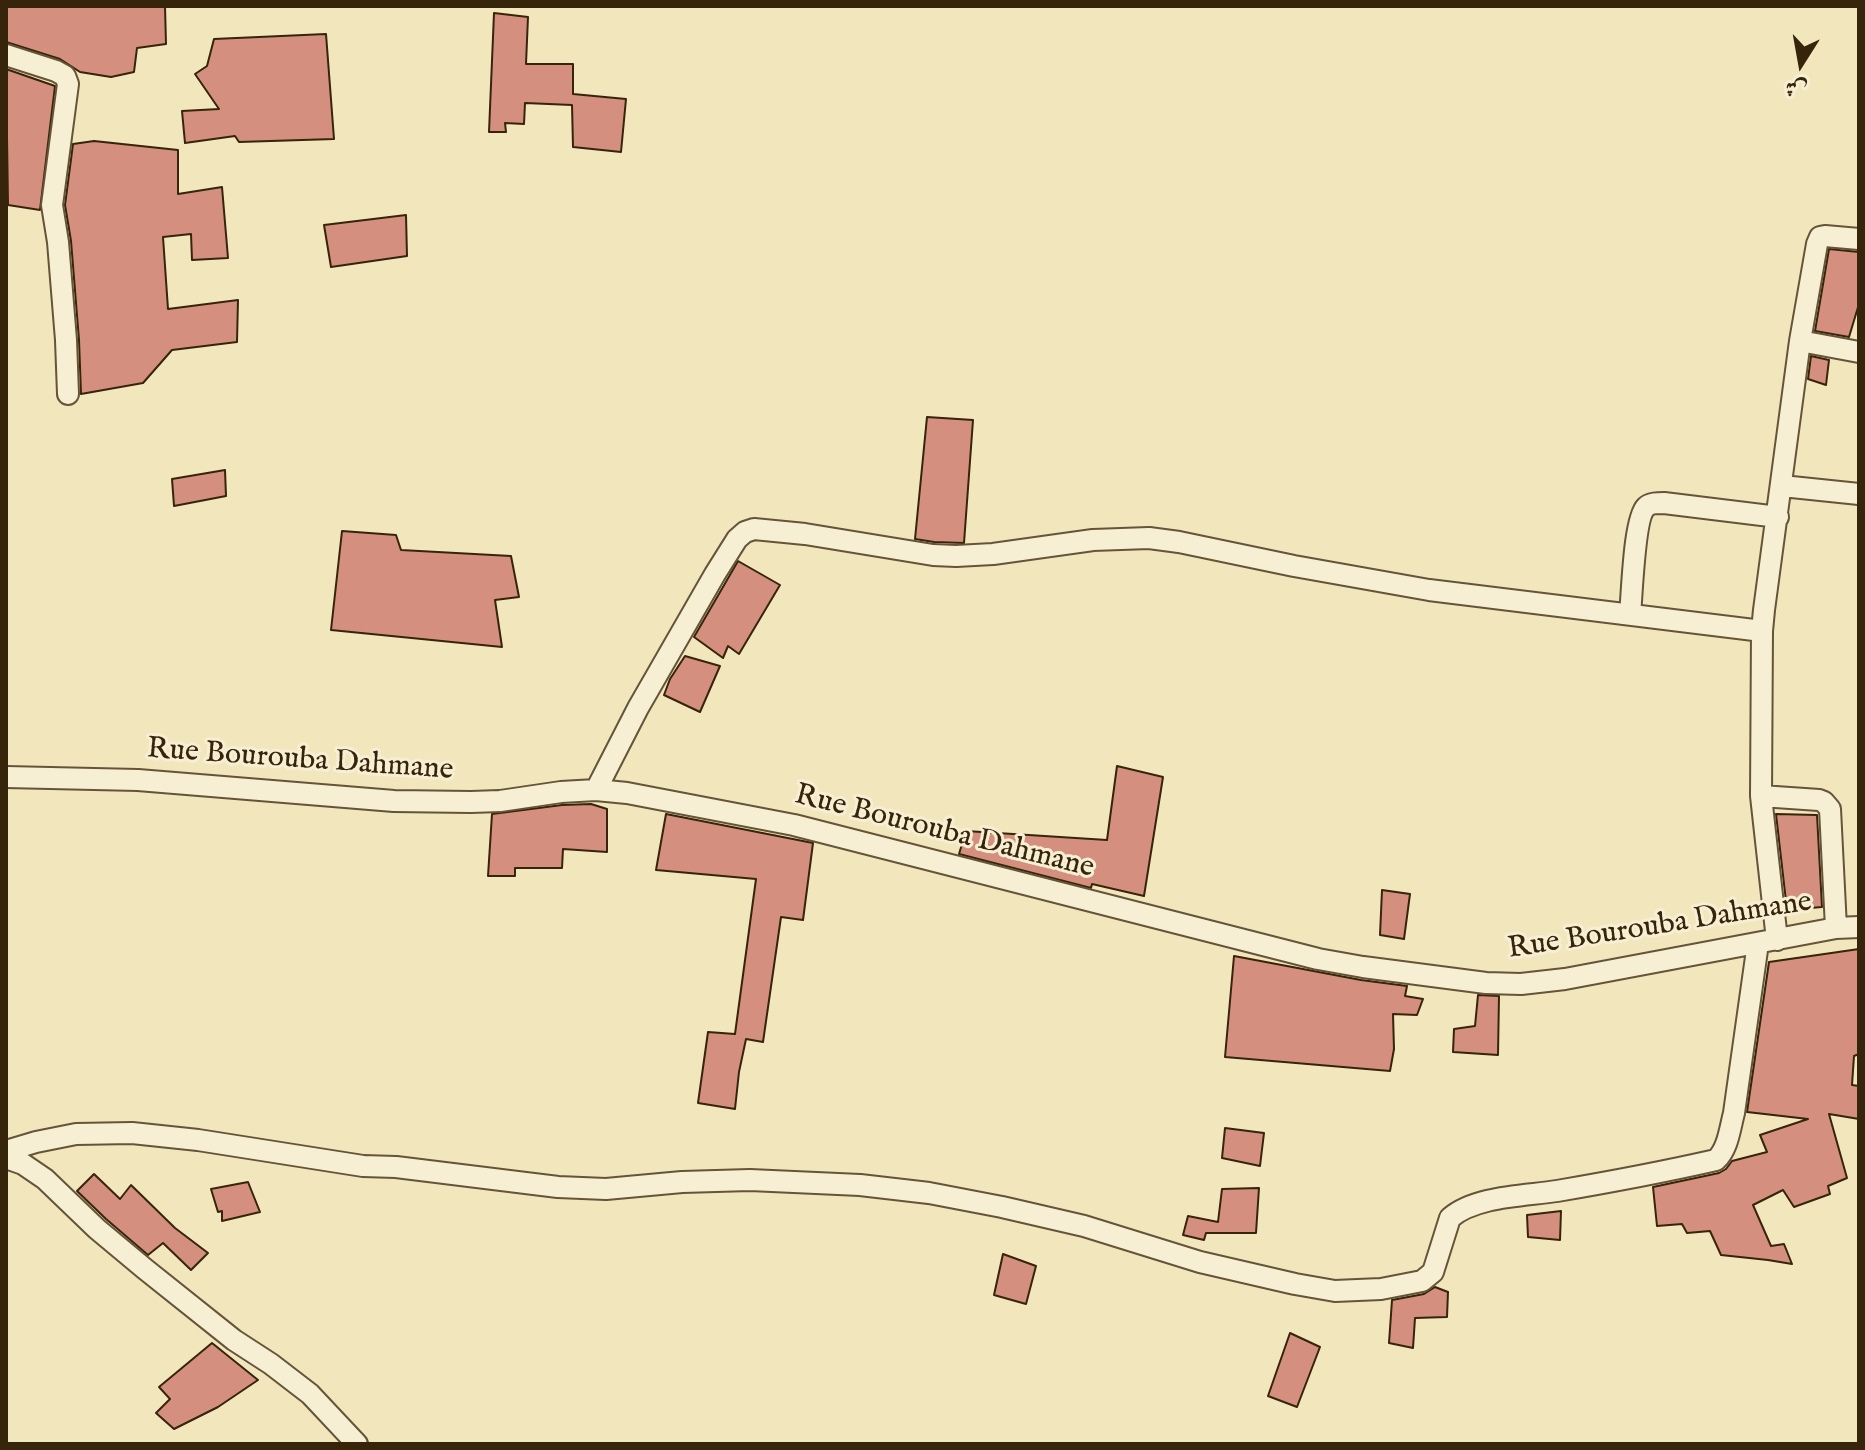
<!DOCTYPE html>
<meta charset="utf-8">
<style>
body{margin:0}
#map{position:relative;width:1865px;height:1450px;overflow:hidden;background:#f2e6bd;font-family:"IM FELL English",Amiri,serif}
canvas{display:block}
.frame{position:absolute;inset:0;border:8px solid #36240b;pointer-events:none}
.north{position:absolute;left:1761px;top:24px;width:80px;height:80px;-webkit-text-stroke:6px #f7efd4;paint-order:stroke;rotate:191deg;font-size:22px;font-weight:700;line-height:32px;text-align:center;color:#36240b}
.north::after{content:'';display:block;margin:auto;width:28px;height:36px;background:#36240b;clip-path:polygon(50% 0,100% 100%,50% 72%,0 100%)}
</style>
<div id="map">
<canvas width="1865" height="1450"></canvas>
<div class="frame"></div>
<div class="north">ش</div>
</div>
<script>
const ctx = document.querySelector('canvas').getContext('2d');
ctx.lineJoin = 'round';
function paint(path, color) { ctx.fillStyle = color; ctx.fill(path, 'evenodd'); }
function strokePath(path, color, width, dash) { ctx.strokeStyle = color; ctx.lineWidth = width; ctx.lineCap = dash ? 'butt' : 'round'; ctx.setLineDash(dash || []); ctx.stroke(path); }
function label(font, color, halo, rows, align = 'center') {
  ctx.font = font + ' "IM FELL English",serif'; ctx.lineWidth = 6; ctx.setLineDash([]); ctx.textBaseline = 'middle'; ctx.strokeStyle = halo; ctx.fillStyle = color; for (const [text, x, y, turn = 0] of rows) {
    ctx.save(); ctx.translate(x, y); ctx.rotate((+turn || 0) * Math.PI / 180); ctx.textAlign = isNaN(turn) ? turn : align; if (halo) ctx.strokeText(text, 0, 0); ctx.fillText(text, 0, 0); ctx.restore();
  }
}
const building = new Path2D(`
 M6 6H165L166 44 137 48 134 72 111 77 80 72 60 59 6 42Z
 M494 13 528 17 526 64H573V94L626 99 621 152 573 147 572 105 525 103 524 124 505 123 506 132H489Z
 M326 34 334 139 239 142 235 136 185 143 182 111 219 109 195 74 207 66 214 39Z
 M6 69 55 86 40 210 8 205Z
 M94 141 178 150V194L222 187 228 258 192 260 191 234 163 237 168 309 238 300 237 342 172 350 143 383 81 394 79 340 71 241 65 205 73 144Z
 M406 215 407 256 331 267 324 225Z
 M1829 249 1859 252V304L1849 337 1815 331Z
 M1811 356 1829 360 1826 385 1808 379Z
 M927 417 973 420 964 543 934 542 915 539Z
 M225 470 226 496 174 506 172 479Z
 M342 531 396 535 401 550 511 556 519 597 495 600 502 647 331 630Z
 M738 561 780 585 739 654 728 646 723 658 694 637Z
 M685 656 720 666 700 712 664 695 670 679Z
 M1117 766 1163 777 1144 896 1092 884 1091 888 959 854 966 831 1107 840Z
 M591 804 607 809V852L563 849 562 868H515V876H488L492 814 562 805Z
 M666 814 813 843 803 920 781 917 763 1042 746 1039 739 1072 735 1109 698 1103 708 1032 735 1034 756 879 656 870Z
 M1776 814 1817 815 1822 907 1787 910Z
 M1382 890 1410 894 1404 939 1380 935Z
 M1859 949V1054L1854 1056 1852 1085 1859 1086V1119L1829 1114 1847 1178 1828 1186 1830 1194 1794 1207 1783 1190 1753 1205 1771 1246 1784 1244 1792 1264 1768 1260 1721 1255 1710 1231 1687 1233 1682 1224 1657 1226 1653 1187 1719 1173 1726 1169 1732 1161 1767 1152 1760 1135 1808 1119 1747 1112 1769 962Z
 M1234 956 1361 980 1407 986 1405 996 1423 999 1417 1015 1393 1014 1394 1049 1390 1071 1225 1057Z
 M1478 995 1499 996 1498 1055 1453 1052 1454 1029 1475 1026Z
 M1225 1128 1264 1133 1260 1166 1222 1158Z
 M94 1174 120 1199 131 1185 175 1228 208 1253 191 1270 163 1243 148 1255 106 1219 77 1191Z
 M248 1182 260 1212 222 1221V1211L218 1212 211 1189Z
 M1259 1188 1256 1233H1206L1204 1240 1183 1235 1188 1216 1218 1222 1222 1189Z
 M1561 1211 1560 1240 1528 1237 1527 1215Z
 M1003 1254 1036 1266 1026 1304 994 1295Z
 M1435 1287 1448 1292 1447 1317 1415 1318 1413 1348 1389 1343 1392 1300 1424 1294Z
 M1290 1333 1320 1347 1297 1407 1268 1396Z
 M212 1343 258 1380 218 1407 174 1429 156 1413 170 1399 159 1387Z`);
const minor = new Path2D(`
 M6 55 56 71 65 76 68 84 52 205 58 242 66 340 68 394
 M1800 341 1859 352
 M1782 486 1859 494
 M1630 614C1632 596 1634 518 1646 507 1650 503 1658 503 1664 503L1778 517
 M6 777 138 780 394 801 471 802 500 801 561 792 596 790 627 793 794 825 1318 959 1363 967 1486 983 1521 984 1565 979 1836 928 1859 927
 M596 790 638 708 715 574 737 539 745 532 754 529 805 534 933 555 956 556 993 554 1093 540 1149 538 1179 542 1294 566 1429 590 1762 631
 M1761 796 1819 800 1824 802 1830 809 1836 928
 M1777 940 1761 796 1762 631 1764 610 1800 341 1817 244 1820 237 1825 236 1859 239
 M6 1151 36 1142 76 1134 132 1133 198 1140 363 1166 396 1167 558 1187 606 1189 682 1182 750 1180 860 1185 929 1193 1002 1207 1084 1226 1200 1262 1295 1284 1335 1291 1381 1289 1422 1281 1433 1272 1450 1218C1475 1196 1525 1196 1557 1191 1610 1182 1663 1172 1716 1160 1728 1149 1730 1128 1734 1113L1758 943
 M6 1158 23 1164 45 1179 97 1229 145 1269 234 1340 271 1364 310 1394 357 1444`);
const streetNames = [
 ["Rue Bourouba Dahmane",300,761,4],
 ["Rue Bourouba Dahmane",944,833,14],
 ["Rue Bourouba Dahmane",1660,927,-9]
];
paint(building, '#d48f7f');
strokePath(building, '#36240b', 2);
strokePath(minor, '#655438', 24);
strokePath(minor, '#f7efd4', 20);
label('30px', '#36240b', '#f7efd4', streetNames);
</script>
